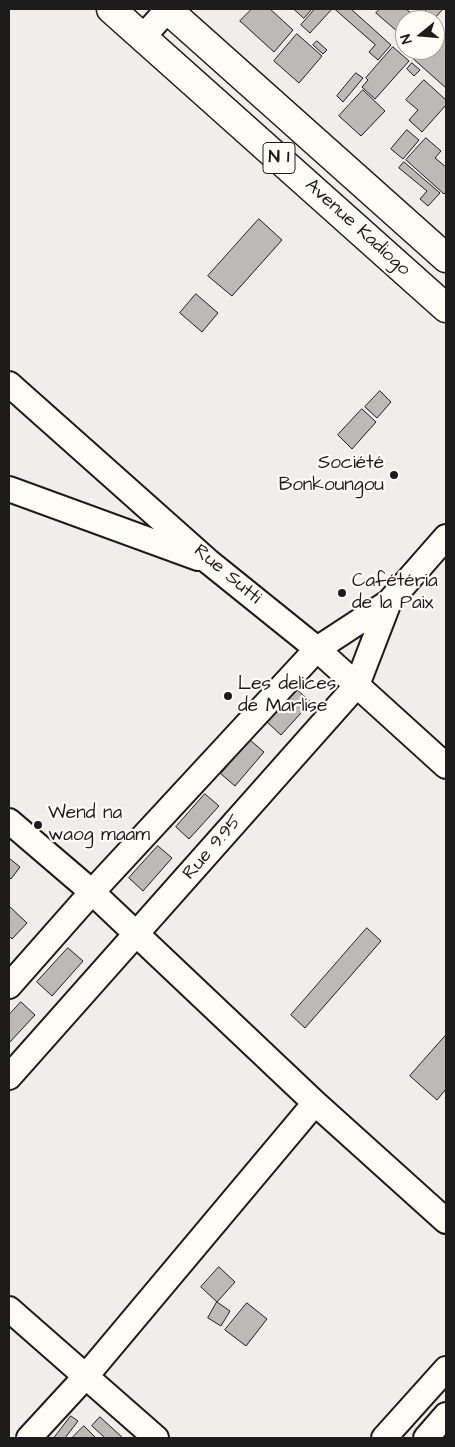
<!DOCTYPE html>
<meta charset="utf-8">
<style>
body{margin:0}
#map{position:relative;width:455px;height:1447px;overflow:hidden;background:#f0eeea;font-family:"Architects Daughter",sans-serif}
canvas{display:block}
.frame{position:absolute;inset:0;border:10px solid #1c1c1c;pointer-events:none}
.north{position:absolute;left:395px;top:10px;width:50px;height:50px;box-sizing:border-box;background:#fdfcf7;border:1px solid #a3a29f;border-radius:50%;rotate:253deg;font-size:14px;font-weight:700;line-height:20px;text-align:center;color:#1c1c1c}
.north::after{content:'';display:block;margin:auto;width:18px;height:22px;background:#1c1c1c;clip-path:polygon(50% 0,100% 100%,50% 72%,0 100%)}
</style>
<div id="map">
<canvas width="455" height="1447"></canvas>
<div class="frame"></div>
<div class="north">N</div>
</div>
<script>
const ctx = document.querySelector('canvas').getContext('2d');
ctx.lineJoin = 'round';
function paint(path, color) { ctx.fillStyle = color; ctx.fill(path, 'evenodd'); }
function strokePath(path, color, width, dash) { ctx.strokeStyle = color; ctx.lineWidth = width; ctx.lineCap = dash ? 'butt' : 'round'; ctx.setLineDash(dash || []); ctx.stroke(path); }
function label(font, color, halo, rows, align = 'center') {
  ctx.font = font + ' "Architects Daughter",sans-serif'; ctx.lineWidth = 4.5; ctx.setLineDash([]); ctx.textBaseline = 'middle'; ctx.strokeStyle = halo; ctx.fillStyle = color; for (const [text, x, y, turn = 0] of rows) {
    ctx.save(); ctx.translate(x, y); ctx.rotate((+turn || 0) * Math.PI / 180); ctx.textAlign = isNaN(turn) ? turn : align; if (halo) ctx.strokeText(text, 0, 0); ctx.fillText(text, 0, 0); ctx.restore();
  }
}
const building = new Path2D(`
 M252 9H270L293 30 274 52 240 21Z
 M294 9H312L304 18Z
 M315 9H332L310 33 301 25Z
 M335 9H351L391 45 378 60 369 52 375 45Z
 M380 9H406L412 14 405 20 398 32 376 13Z
 M427 9H443L433 20 425 12Z
 M435 28 446 38V88L400 47 405 41V50H435Z
 M297 34 322 56 299 83 274 61Z
 M317 41 327 50 323 54 313 45Z
 M393 47 409 61 375 99 362 87 368 80 366 78Z
 M412 63 420 70 414 76 407 69Z
 M356 73 363 78 343 102 337 96Z
 M424 80 446 100V105L422 132 409 120 418 110 406 100Z
 M363 90 385 111 361 136 339 116Z
 M407 130 419 140 403 159 391 149Z
 M426 138 441 151 435 158 446 167V192L444 194 406 160Z
 M404 162 440 193 428 206 420 199 427 191 399 168Z
 M259 219 282 240 232 296 208 276Z
 M196 294 218 313 202 332 180 313Z
 M380 391 391 402 377 418 365 407Z
 M362 409 376 422 352 449 338 435Z
 M296 689 311 702 281 735 267 722Z
 M250 740 264 752 235 786 221 774Z
 M205 794 219 806 189 839 176 827Z
 M158 846 172 858 143 891 129 878Z
 M9 858 20 867 11 879 9 877Z
 M9 906 27 923 12 939 9 936Z
 M367 928 381 941 305 1028 291 1015Z
 M68 948 83 961 52 996 37 982Z
 M21 1002 35 1015 9 1043V1015Z
 M446 1035V1089L437 1100 410 1076Z
 M219 1267 235 1282 217 1302 201 1287Z
 M217 1302 230 1311 221 1326 208 1318Z
 M247 1303 267 1319 246 1346 225 1330Z
 M71 1416 78 1421 65 1438H54Z
 M100 1417 123 1438H105L92 1426Z
 M84 1426 96 1438H72Z`);
const minor = new Path2D(`
 M143 37 168 9
 M9 384 209 562 317 649 446 766
 M9 489 198 558
 M9 821 92 892 315 1103 446 1221
 M9 986 92 892 317 649 389 602 446 537
 M9 1077 357 685 389 602
 M9 1309 156 1438
 M29 1438 86 1376 315 1103
 M384 1438 446 1369
 M426 1438 446 1415`);
const highway = new Path2D(`
 M111 9 446 308
 M167 9 446 258`);
const markers = [
 [394,475,5,"#1c1c1c"],
 [342,593,5,"#1c1c1c"],
 [228,696,5,"#1c1c1c"],
 [38,825,5,"#1c1c1c"]
];
const shields = [
 [279,158,32]
];
const shieldNames = [
 ["N 1",279,158]
];
const streetNames = [
 ["Avenue Kadiogo",357,228,42],
 ["Rue Sutti",227,575,40],
 ["Rue 9.95",213,848,-49]
];
const poiNames = [
 ["Société",384,464,"right"],
 ["Bonkoungou",384,486,"right"],
 ["Cafétéria",352,582],
 ["de la Paix",352,604],
 ["Les delices",238,685],
 ["de Marlise",238,707],
 ["Wend na",48,814],
 ["waog maam",48,836]
];
paint(building, '#bbbab6');
strokePath(building, '#1c1c1c', 1);
strokePath(minor, '#1c1c1c', 28);
strokePath(highway, '#1c1c1c', 31);
strokePath(minor, '#fdfcf7', 24);
strokePath(highway, '#fdfcf7', 28);
for (const [x, y, r, color] of markers) { const dot = new Path2D(); dot.arc(x, y, r, 0, 2 * Math.PI); ctx.fillStyle = color; ctx.fill(dot); strokePath(dot, '#fdfcf7', 2); }
for (const [x, y, w] of shields) { const box = new Path2D(); box.roundRect(x - w / 2, y - 15.5, w, 31, 4); ctx.fillStyle = '#fdfcf7'; ctx.fill(box); strokePath(box, '#1c1c1c', 1); }
label('bold 18px', '#1c1c1c', null, shieldNames);
label('19px', '#1c1c1c', '#fdfcf7', streetNames);
label('19px', '#1c1c1c', '#fdfcf7', poiNames, 'left');
</script>
